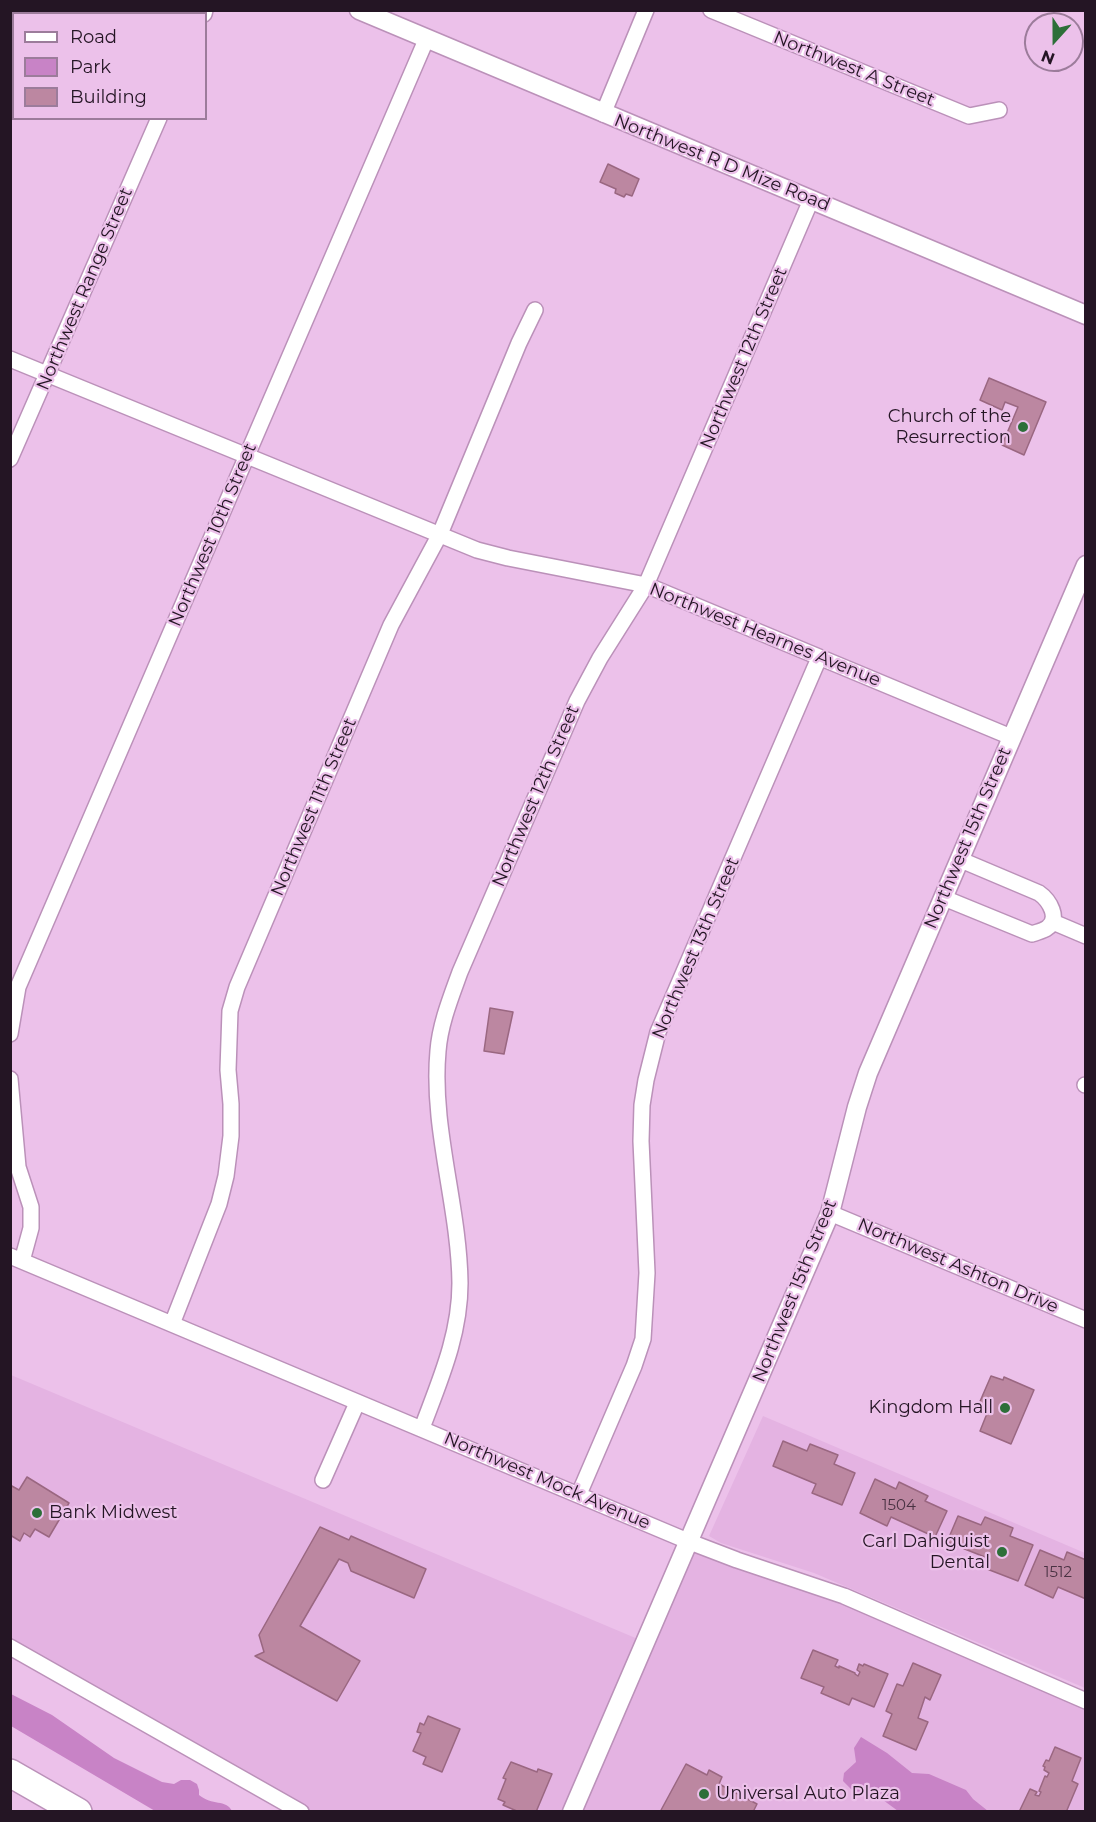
<!DOCTYPE html>
<style>
body{margin:0}
#map{position:relative;width:1096px;height:1822px;overflow:hidden;background:#ecc1ea;font-family:Montserrat,sans-serif}
canvas{display:block}
.frame{position:absolute;inset:0;border:12px solid #241524;pointer-events:none}
.legend{position:absolute;left:12px;top:12px;width:195px;height:108px;box-sizing:border-box;background:#ecc1ea;border:2px solid #9c7c9b;margin:0;padding:8px 10px;list-style:none;font-size:18px;color:#241524}
.legend li{display:flex;align-items:center;gap:12px;height:30px}
.legend b{width:30px;border:2px solid #9c7c9b}
.north{position:absolute;left:1024px;top:12px;width:60px;height:60px;box-sizing:border-box;background:#ecc1ea;border:2px solid #9c7c9b;border-radius:50%;rotate:201deg;font-size:16px;font-weight:700;line-height:24px;text-align:center;color:#241524}
.north::after{content:'';display:block;margin:auto;width:21px;height:27px;background:#2d6f39;clip-path:polygon(50% 0,100% 100%,50% 72%,0 100%)}
</style>
<div id="map">
<canvas width="1096" height="1822"></canvas>
<div class="frame"></div>
<ul class="legend">
<li><b style="height:8px;background:#fff"></b>Road</li>
<li><b style="height:16px;background:#c883c6"></b>Park</li>
<li><b style="height:16px;background:#bc87a1"></b>Building</li>
</ul>
<div class="north">N</div>
</div>
<script>
const ctx = document.querySelector('canvas').getContext('2d');
ctx.lineJoin = 'round';
function paint(path, color) { ctx.fillStyle = color; ctx.fill(path, 'evenodd'); }
function strokePath(path, color, width, dash) { ctx.strokeStyle = color; ctx.lineWidth = width; ctx.lineCap = dash ? 'butt' : 'round'; ctx.setLineDash(dash || []); ctx.stroke(path); }
function label(font, color, halo, rows, align = 'center') {
  ctx.font = font + ' Montserrat,sans-serif'; ctx.lineWidth = 4.5; ctx.setLineDash([]); ctx.textBaseline = 'middle'; ctx.strokeStyle = halo; ctx.fillStyle = color; for (const [text, x, y, turn = 0] of rows) {
    ctx.save(); ctx.translate(x, y); ctx.rotate((+turn || 0) * Math.PI / 180); ctx.textAlign = isNaN(turn) ? turn : align; if (halo) ctx.strokeText(text, 0, 0); ctx.fillText(text, 0, 0); ctx.restore();
  }
}
const built = new Path2D(`
 M11 1375 645 1642 690 1542 1085 1701V1811H301L11 1647Z
 M763 1416 1085 1553V1688L814 1573 721 1543 709 1536Z`);
const green = new Path2D(`
 M11 1694 52 1715 114 1758 162 1782 174 1784 181 1780H190L197 1784 199 1790V1795C212 1806 226 1799 232 1811H155L11 1726Z
 M861 1737 887 1753 912 1773 929 1774 966 1790 973 1799 988 1811H898L883 1800 853 1791 843 1781 844 1773 856 1762 854 1748Z`);
const building = new Path2D(`
 M608 164 639 179 632 196 626 194 624 197 615 193 616 189 600 182Z
 M989 378 1046 402 1024 455 1002 445 1018 407 1005 402 1002 410 980 400Z
 M490 1008 513 1012 504 1054 484 1051Z
 M991 1376 1003 1380 1004 1377 1034 1390 1011 1444 980 1431 988 1411 978 1406Z
 M783 1441 807 1451 810 1444 838 1455 834 1464 855 1473 842 1505 812 1493 816 1484 773 1466Z
 M27 1477 69 1503 49 1537 35 1529 30 1537 24 1533 20 1541 10 1535V1485L19 1490Z
 M875 1479 896 1489 899 1482 928 1496 925 1501 947 1511 935 1537 891 1517 887 1526 860 1513Z
 M958 1516 981 1525 985 1517 1013 1528 1010 1536 1033 1545 1018 1581 987 1569 990 1559 947 1542Z
 M320 1527 349 1540 351 1536 426 1569 414 1598 351 1571 348 1563 339 1559 300 1626 360 1661 337 1701 255 1656 264 1652 259 1635Z
 M1040 1550 1064 1560 1067 1552 1086 1560V1599L1058 1587 1053 1598 1025 1585Z
 M813 1650 838 1660 835 1666 839 1668V1666L855 1673V1674L858 1676 860 1672 857 1670 859 1664 863 1666 864 1664 888 1674 874 1707 852 1698 849 1705 821 1693 824 1687 801 1678Z
 M913 1663 941 1675 930 1700 925 1697 918 1718 928 1722 916 1750 883 1736 892 1714 886 1711 897 1684 903 1686Z
 M428 1716 460 1729 442 1772 423 1764 426 1757 413 1751 421 1733 417 1732 420 1723 424 1725Z
 M1055 1747 1081 1758 1072 1781 1078 1784 1067 1810 1070 1812H1019L1030 1789 1037 1792 1035 1795 1039 1796 1041 1792 1039 1791 1045 1776 1047 1777 1049 1773 1044 1770 1045 1767 1043 1766 1046 1760 1049 1761Z
 M511 1762 537 1772 538 1769 552 1774 536 1812H519L503 1805 505 1802 498 1799 506 1779 503 1778Z
 M686 1764 707 1775 709 1770 722 1777 719 1784 757 1804 753 1812H660Z`);
const minor = new Path2D(`
 M711 10 969 116 999 110
 M204 14 205 10
 M603 114 646 10
 M10 359 477 550 508 558 646 585 1011 737
 M10 459 159 118
 M944 898 1032 934C1037 932 1043 931 1047 928 1061 919 1049 900 1039 893L961 860
 M1053 922 1086 936
 M10 1034 18 987 426 40
 M10 1079 18 1167 31 1207V1228L22 1261
 M1085 1085H1086
 M830 1213 1086 1320
 M10 1256 690 1542 737 1560 844 1596 1086 1701
 M172 1324 219 1204 226 1176 231 1136V1104L228 1070 230 1011 237 987 391 625 440 534 519 343 535 310
 M422 1428C440 1380 460 1335 460 1283 459 1205 431 1128 438 1051 440 1024 451 997 460 972L577 701 600 658 646 585 811 200
 M323 1480 357 1403
 M579 1494 634 1366 643 1339 647 1273 641 1141 642 1105 646 1080 658 1032 819 658
 M10 1647 301 1812`);
const tertiary = new Path2D(`
 M359 10 1086 315
 M572 1812 830 1213 857 1107 868 1073 1086 565`);
const motorway = new Path2D(`
 M10 1773 78 1812`);
const markers = [
 [1023,427,6,"#2d6f39"],
 [1005,1408,6,"#2d6f39"],
 [37,1513,6,"#2d6f39"],
 [1002,1552,6,"#2d6f39"],
 [704,1794,6,"#2d6f39"]
];
const numberNames = [
 ["1504",899,1506],
 ["1512",1058,1573]
];
const streetNames = [
 ["Northwest A Street",854,69,22],
 ["Northwest R D Mize Road",722,163,22],
 ["Northwest Range Street",85,289,-67],
 ["Northwest 12th Street",744,358,-67],
 ["Northwest 10th Street",213,535,-67],
 ["Northwest Hearnes Avenue",765,635,22],
 ["Northwest 12th Street",536,796,-67],
 ["Northwest 11th Street",314,807,-67],
 ["Northwest 15th Street",968,838,-67],
 ["Northwest 13th Street",696,948,-67],
 ["Northwest Ashton Drive",958,1266,23],
 ["Northwest 15th Street",795,1291,-68],
 ["Northwest Mock Avenue",547,1481,23]
];
const poiNames = [
 ["Church of the",1011,417],
 ["Resurrection",1011,438],
 ["Kingdom Hall",993,1408],
 ["Bank Midwest",49,1513,"left"],
 ["Carl Dahiguist",990,1542],
 ["Dental",990,1563],
 ["Universal Auto Plaza",716,1794,"left"]
];
paint(built, '#e4b3e2');
paint(green, '#c883c6');
paint(building, '#bc87a1');
strokePath(building, '#9a6781', 1.5);
strokePath(minor, '#bb91b9', 18);
strokePath(tertiary, '#bb91b9', 21);
strokePath(motorway, '#bb91b9', 30);
strokePath(minor, '#fff', 15);
strokePath(tertiary, '#fff', 18);
strokePath(motorway, '#fff', 27);
for (const [x, y, r, color] of markers) { const dot = new Path2D(); dot.arc(x, y, r, 0, 2 * Math.PI); ctx.fillStyle = color; ctx.fill(dot); strokePath(dot, '#ecc1ea', 2); }
label('15px', '#4a3243', null, numberNames);
label('18px', '#241524', '#ecc1ea', streetNames);
label('18px', '#241524', '#ecc1ea', poiNames, 'right');
</script>
